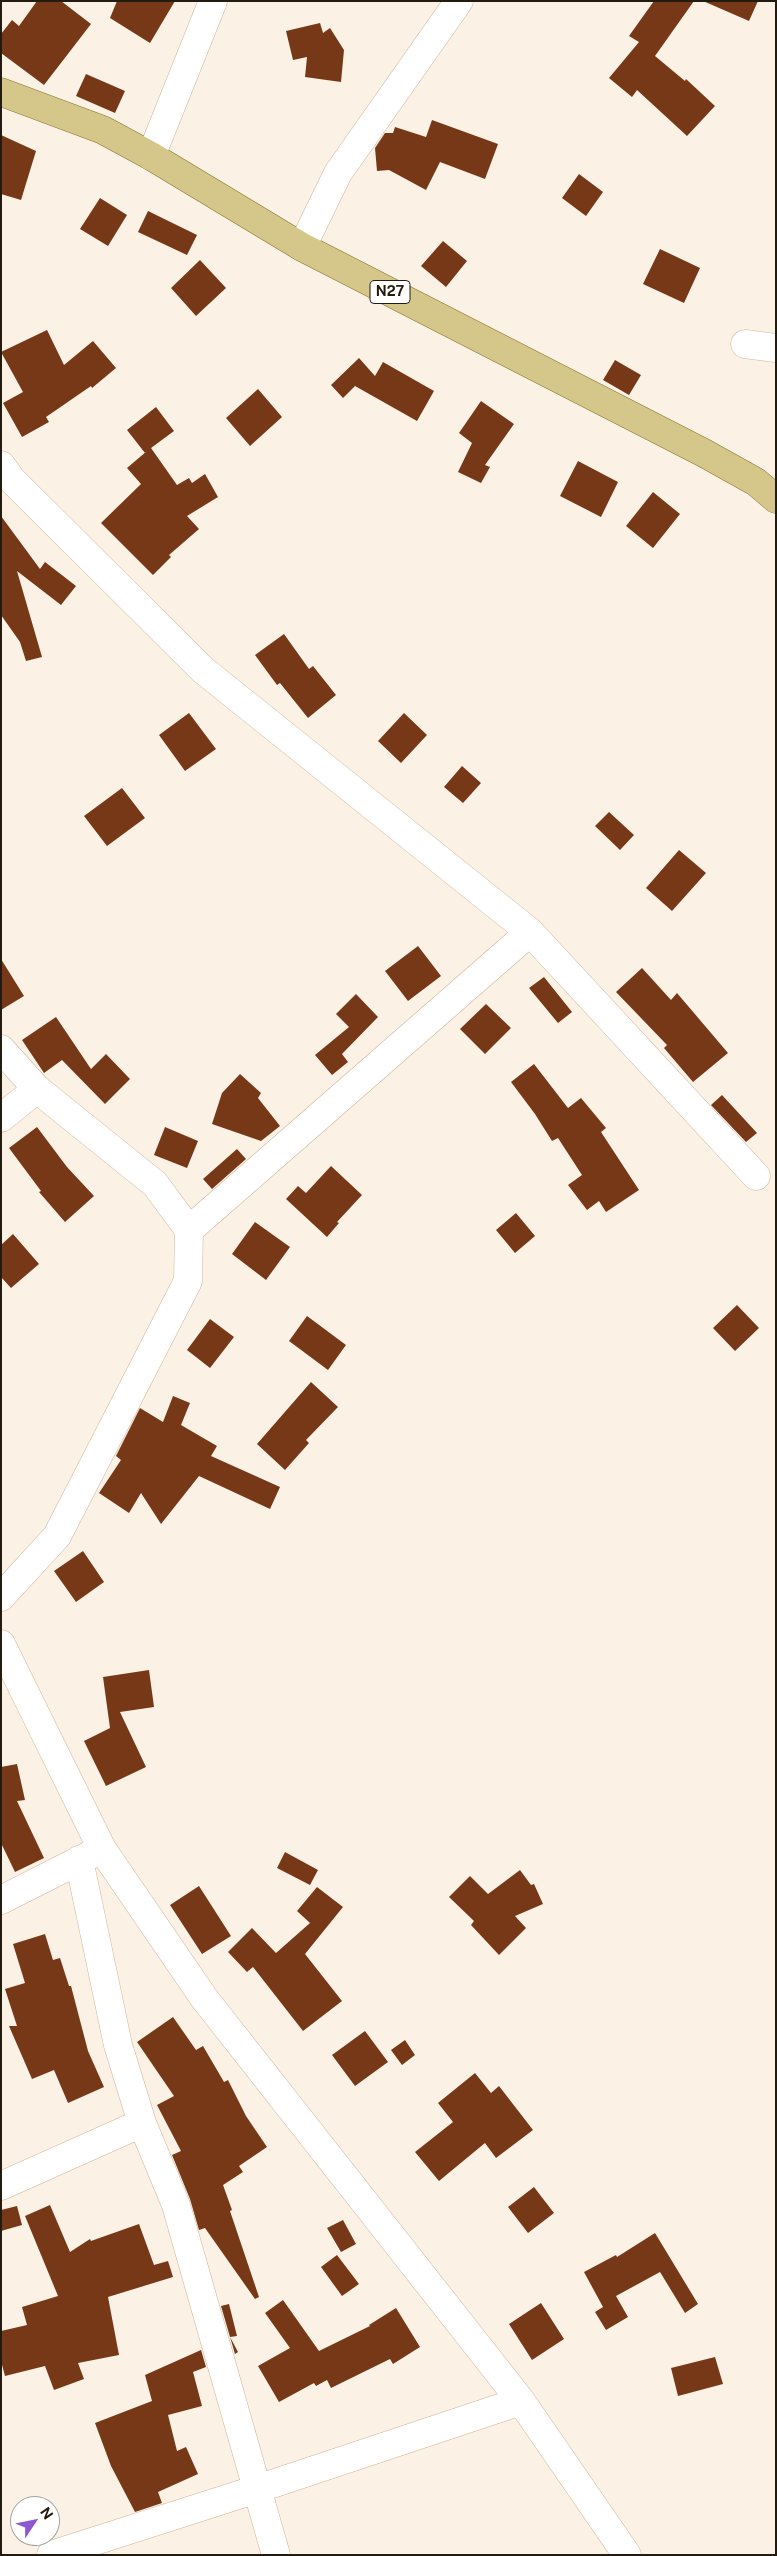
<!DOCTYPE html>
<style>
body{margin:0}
#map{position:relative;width:777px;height:2556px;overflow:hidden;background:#fbf1e5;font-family:"Public Sans",sans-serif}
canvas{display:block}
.frame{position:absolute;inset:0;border:2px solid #241b10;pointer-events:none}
.north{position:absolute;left:10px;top:2496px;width:50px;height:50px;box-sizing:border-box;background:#fff;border:1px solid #a7a49f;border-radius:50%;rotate:56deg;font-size:14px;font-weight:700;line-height:20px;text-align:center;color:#241b10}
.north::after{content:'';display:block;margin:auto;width:18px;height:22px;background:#8f58d0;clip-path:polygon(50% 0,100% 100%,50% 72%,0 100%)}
</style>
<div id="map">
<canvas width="777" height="2556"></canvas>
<div class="frame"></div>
<div class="north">N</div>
</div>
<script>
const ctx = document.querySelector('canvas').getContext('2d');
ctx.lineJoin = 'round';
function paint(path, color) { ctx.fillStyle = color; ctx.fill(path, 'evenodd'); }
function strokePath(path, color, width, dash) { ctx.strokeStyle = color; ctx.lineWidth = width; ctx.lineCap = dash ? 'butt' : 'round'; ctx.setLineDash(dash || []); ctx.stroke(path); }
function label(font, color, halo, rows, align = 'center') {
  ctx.font = font + ' "Public Sans",sans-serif'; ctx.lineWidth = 5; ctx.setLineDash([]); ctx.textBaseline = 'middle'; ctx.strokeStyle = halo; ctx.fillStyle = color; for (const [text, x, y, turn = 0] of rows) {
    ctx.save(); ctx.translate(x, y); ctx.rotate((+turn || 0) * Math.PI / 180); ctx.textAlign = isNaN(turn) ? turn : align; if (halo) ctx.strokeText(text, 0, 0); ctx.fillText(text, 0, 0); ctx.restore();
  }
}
const building = new Path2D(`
 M37 1H61L91 24 44 85 1 53V34L12 20 19 26Z
 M117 1H175L150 43 110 18Z
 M654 1H694L655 56 685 81 686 79 715 106 687 136 637 90 632 97 609 78 639 42 629 36Z
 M703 1H758L749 21Z
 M320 23 323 33 330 28 344 50 341 82 305 77 307 57 293 60 286 31Z
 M86 74 125 91 115 113 76 96Z
 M432 120 498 144 485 179 440 162 426 190 389 170 377 171 375 148 385 133H393L395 127 426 137Z
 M1 135 36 151 21 200 1 194Z
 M579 174 603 192 586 216 562 198Z
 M100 198 127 215 108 246 80 229Z
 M148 211 197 235 187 255 138 232Z
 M443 241 467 261 446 287 421 266Z
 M660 249 700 268 684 303 643 284Z
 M200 260 226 288 196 316 171 288Z
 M47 330 64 365 93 341 116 368 92 388 91 386 46 417 49 422 22 437 3 403 23 392 1 352Z
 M359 358 375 376 383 362 434 391 417 421 355 386 343 398 331 385Z
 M615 360 641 375 629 395 603 380Z
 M258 389 282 417 250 446 226 418Z
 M481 401 514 424 485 465 490 467 481 483 458 472 472 443 459 433Z
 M156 407 174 431 151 448 177 485 189 478 192 483 205 474 218 497 187 516 199 529 169 555 171 557 153 575 101 523 141 484 127 468 147 451 145 453 127 430Z
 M578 461 618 482 601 517 560 496Z
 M653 492 680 514 653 548 626 526Z
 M1 516 40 569 45 562 76 586 61 605 17 571 42 657 26 661 20 642 1 615Z
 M284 634 309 669 313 666 336 695 308 718 280 683 277 685 255 655Z
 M189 713 216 749 185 771 159 735Z
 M404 713 427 735 401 763 378 741Z
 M462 766 481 783 463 803 444 787Z
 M122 788 145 818 107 846 84 816Z
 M609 812 634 835 620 850 595 826Z
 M679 850 706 873 672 911 646 888Z
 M418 946 441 976 408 1001 385 971Z
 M1 959 24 996 1 1010Z
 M642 968 671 1000 677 993 728 1053 693 1082 664 1048 667 1045 616 992Z
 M544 977 572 1012 558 1023 529 988Z
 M356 994 378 1017 342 1054 348 1062 332 1075 315 1055 349 1027 336 1014Z
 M486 1004 511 1028 485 1054 460 1029Z
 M56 1017 91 1069 106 1054 130 1079 105 1104 62 1060 44 1073 22 1040Z
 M534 1064 568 1108 581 1098 606 1128 601 1132 639 1190 606 1212 599 1201 587 1210 568 1185 582 1175 558 1138 552 1141 535 1114 511 1082Z
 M240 1074 261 1093 258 1098 280 1126 261 1141 212 1124 222 1093Z
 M722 1095 757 1133 746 1142 711 1105Z
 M37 1127 67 1167 94 1196 65 1222 39 1192 41 1191 9 1148Z
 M165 1127 198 1141 187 1168 154 1155Z
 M237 1149 246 1159 212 1189 203 1179Z
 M331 1166 362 1195 337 1222 339 1223 327 1237 286 1199 298 1186 306 1193Z
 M516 1213 535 1236 515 1253 496 1230Z
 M255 1222 290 1247 266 1280 232 1254Z
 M13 1234 39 1264 11 1288 1 1277V1245Z
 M737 1305 759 1328 735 1351 713 1328Z
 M307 1316 346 1345 328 1370 289 1341Z
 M210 1319 234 1337 210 1368 187 1350Z
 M311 1382 338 1407 306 1440 309 1443 285 1470 257 1444Z
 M173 1396 190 1403 181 1425 217 1446 211 1456 280 1487 270 1509 199 1476 161 1524 141 1493 129 1513 99 1493 121 1460 116 1456 140 1408 163 1422Z
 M83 1551 104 1582 76 1602 54 1571Z
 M149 1670 154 1707 120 1712 146 1767 106 1786 84 1741 110 1728 103 1677Z
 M17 1764 25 1800 17 1801 44 1858 15 1872 1 1843V1767Z
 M285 1852 318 1870 310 1885 277 1868Z
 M520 1870 531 1885 534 1884 543 1904 515 1916 526 1928 499 1955 471 1925 474 1921 449 1897 470 1876 488 1894Z
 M199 1886 231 1936 202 1954 170 1905Z
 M317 1887 343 1907 305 1954 342 2001 303 2031 253 1967 247 1972 228 1952 252 1928 276 1953 310 1923 297 1911Z
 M45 1934 53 1960 60 1958 69 1986H71L88 2051 104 2087 68 2103 54 2070 32 2079 9 2026H17L5 1989 25 1983 13 1944Z
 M173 2017 196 2050 203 2046 224 2082 228 2080 246 2116 267 2147 239 2166 243 2172 223 2185 232 2210 230 2211 259 2297 255 2299 205 2228 199 2230 190 2199 172 2155 181 2151 157 2105 174 2096 137 2042Z
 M365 2031 388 2062 355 2086 332 2055Z
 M405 2040 415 2055 402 2065 391 2050Z
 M475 2073 491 2093 499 2086 533 2130 496 2158 485 2143 439 2181 415 2152 453 2122 438 2103Z
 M534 2187 554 2213 528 2233 508 2207Z
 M50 2205 70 2252 90 2239 91 2241 139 2224 154 2265 168 2261 173 2277 108 2297 119 2355 78 2363 84 2379 54 2390 45 2366 5 2376 1 2361V2331L27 2325 22 2307 58 2296 25 2216Z
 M17 2206 22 2225 1 2231V2210Z
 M343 2220 356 2244 341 2252 327 2228Z
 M655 2233 698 2304 685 2313 660 2272 616 2296 628 2317 606 2330 595 2312 603 2307 584 2272 616 2255 617 2257Z
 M337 2255 359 2284 342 2296 321 2267Z
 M283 2300 319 2351 370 2326 369 2325 396 2308 420 2347 393 2364 390 2359 331 2388 327 2380 316 2386 314 2383 279 2402 258 2366 290 2348 265 2313Z
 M541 2303 564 2339 532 2360 509 2324Z
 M229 2304 237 2336 230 2337 238 2352 235 2354 221 2306Z
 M201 2350 206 2367 193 2372 202 2406 168 2415 177 2451 186 2447 198 2474 158 2492 162 2503 135 2512 111 2466 95 2423 152 2401 145 2375Z
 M715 2357 723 2384 678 2396 671 2368Z`);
const minor = new Path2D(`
 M151 156 213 1
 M302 247 338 173 459 1
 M745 344 776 348
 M1 465 11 479 203 670 530 932 756 1176
 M1 1049 37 1089 155 1184 189 1230 188 1281 57 1536 1 1597
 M1 1118 37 1089
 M189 1230 530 932
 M1 1644 102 1849 204 1998 521 2401 627 2555
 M79 1860 118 2045 142 2123 176 2205 276 2555
 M1 1900 94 1853
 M1 2186 142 2123
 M51 2555 257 2489 521 2401`);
const major = new Path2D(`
 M1 92 103 130 151 156 302 247 704 453 756 482 776 499`);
const shields = [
 [390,292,40]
];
const shieldNames = [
 ["N27",390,292]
];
paint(building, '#773818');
strokePath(minor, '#cdb499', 29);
strokePath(major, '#85732c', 29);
strokePath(minor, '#fff', 28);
strokePath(major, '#d5c789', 28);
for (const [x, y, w] of shields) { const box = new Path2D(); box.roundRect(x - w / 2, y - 11.5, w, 23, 4); ctx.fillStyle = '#fff'; ctx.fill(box); strokePath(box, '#241b10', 1); }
label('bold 14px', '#241b10', null, shieldNames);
</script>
